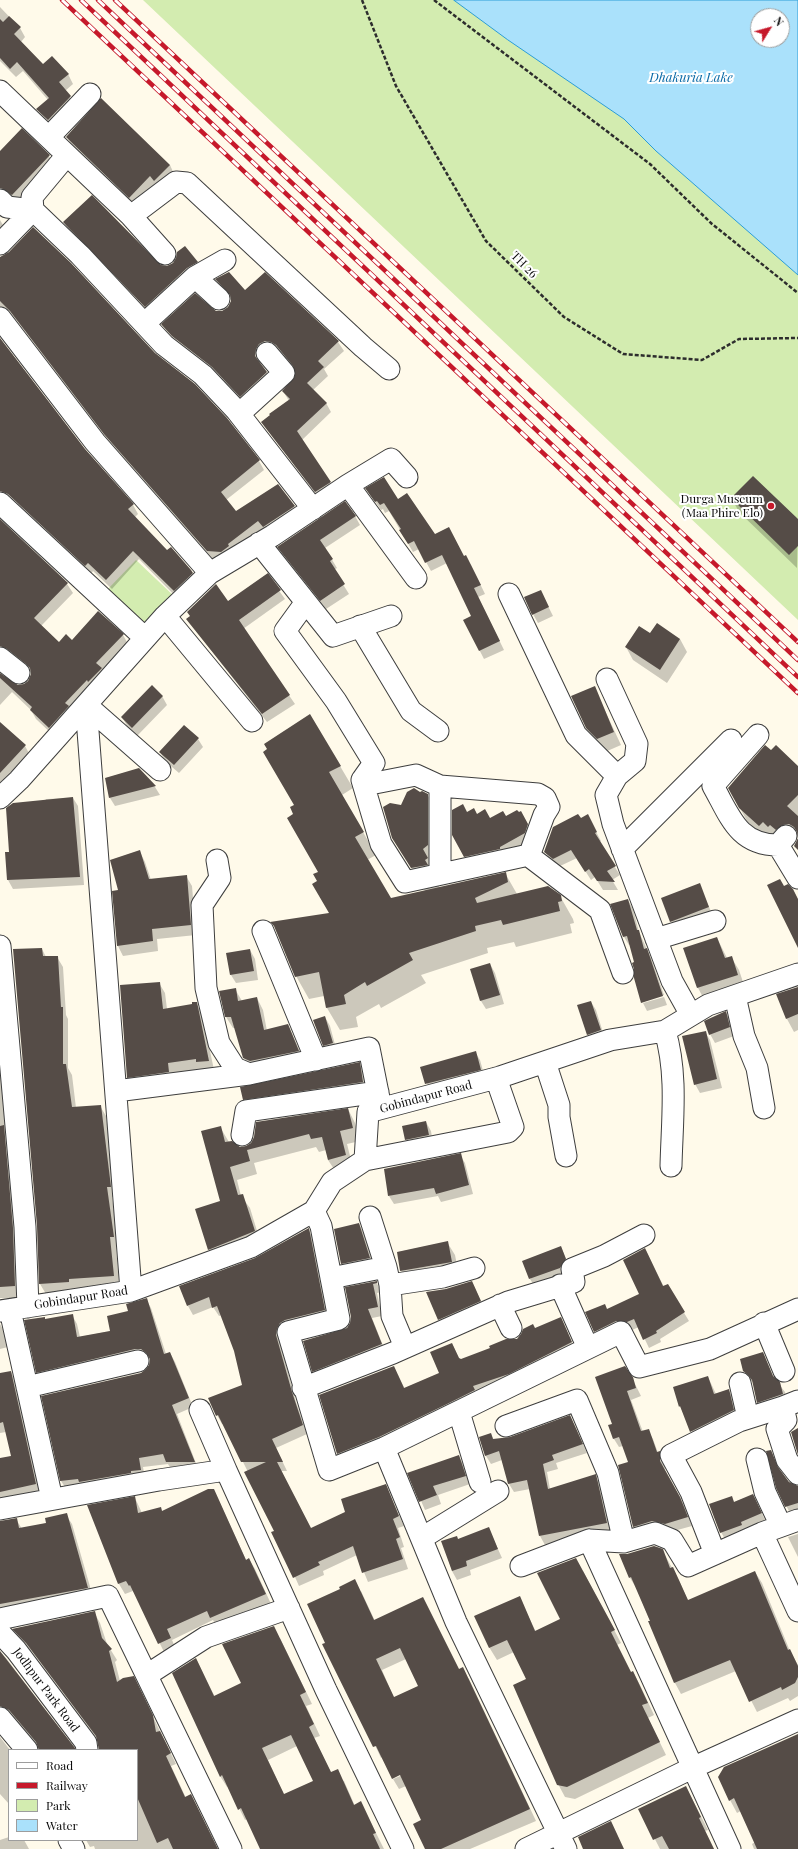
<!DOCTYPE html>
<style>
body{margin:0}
#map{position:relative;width:798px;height:1849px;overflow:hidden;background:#fffaea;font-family:"Playfair Display",serif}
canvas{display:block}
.legend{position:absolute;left:8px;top:1749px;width:130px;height:92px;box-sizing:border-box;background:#fff;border:1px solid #9d9d9d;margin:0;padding:5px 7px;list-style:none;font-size:12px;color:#0b0b0b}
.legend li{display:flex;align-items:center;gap:8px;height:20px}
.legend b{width:20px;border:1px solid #9d9d9d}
.north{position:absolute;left:750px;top:8px;width:40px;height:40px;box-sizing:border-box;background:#fff;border:1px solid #9d9d9d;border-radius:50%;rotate:53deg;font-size:11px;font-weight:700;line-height:16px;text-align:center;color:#0b0b0b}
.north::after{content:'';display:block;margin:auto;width:14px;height:18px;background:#c6192b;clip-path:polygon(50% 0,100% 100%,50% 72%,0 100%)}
</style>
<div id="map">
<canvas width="798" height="1849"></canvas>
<ul class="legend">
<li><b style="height:5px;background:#fff"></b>Road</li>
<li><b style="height:5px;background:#c6192b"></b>Railway</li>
<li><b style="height:11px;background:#d3ecb0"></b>Park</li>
<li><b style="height:11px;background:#aae1fb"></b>Water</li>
</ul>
<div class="north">N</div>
</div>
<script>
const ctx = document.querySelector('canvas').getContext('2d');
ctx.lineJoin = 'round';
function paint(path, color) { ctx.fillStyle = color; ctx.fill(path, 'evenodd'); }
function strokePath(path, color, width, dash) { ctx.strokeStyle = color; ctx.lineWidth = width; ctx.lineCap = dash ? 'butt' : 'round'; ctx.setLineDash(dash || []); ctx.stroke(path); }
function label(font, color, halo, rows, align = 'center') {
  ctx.font = font + ' "Playfair Display",serif'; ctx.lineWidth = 4; ctx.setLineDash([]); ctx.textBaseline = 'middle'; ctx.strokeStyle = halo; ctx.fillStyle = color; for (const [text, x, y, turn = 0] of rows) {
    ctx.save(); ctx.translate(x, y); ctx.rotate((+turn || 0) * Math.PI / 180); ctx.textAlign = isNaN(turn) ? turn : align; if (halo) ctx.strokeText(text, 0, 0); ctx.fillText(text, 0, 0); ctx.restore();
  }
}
const green = new Path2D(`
 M143 0H798V620ZM758 16H782V40H758Z
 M136 560 176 598 145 631 105 592Z`);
const water = new Path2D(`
 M454 0H798V275L656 151 624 119 508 40ZM758 16H782V40H758Z`);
const shadow = new Path2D(`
 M0 7 20 28 25 37 21 42 43 65 68 74 73 84 65 91 76 106 54 129 43 118 37 109 48 100 23 71 16 77 0 61Z
 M67 137 170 165 174 174 160 189 155 184 135 206 72 146Z
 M0 153 49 156 54 165 18 204 0 199Z
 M0 220 3 225 0 228Z
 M64 222 160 266 197 262 203 273 151 317 70 233Z
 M0 258 155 354 259 461 264 470 226 500 236 513 278 485 300 516 213 560 111 444 16 320 10 316 0 317Z
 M265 273 338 342 344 351 324 369 328 376 313 390 326 403 331 412 302 440 335 491 321 501 262 422 289 401 283 391 297 377 295 369 282 354 277 350 260 359V363L272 381 245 405 178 345 168 333 162 325 222 312 228 308 232 299 217 280 245 291Z
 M0 339 85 450 133 505 138 514 135 517 167 552 192 573 197 582 179 600 139 559 112 589 93 571 91 574 0 502Z
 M372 497 398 500 434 536 464 557 471 565 485 594 478 597 504 650 484 659 464 620 472 616 447 563 431 571 419 549 413 552 389 511 385 513 383 509 381 510Z
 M732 499 798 521 797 568 739 512Z
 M355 516 360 525 325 548 337 568 334 570 349 594 326 609 279 547Z
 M0 521 67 584 73 593 41 626 59 643 123 635 128 644 54 736 36 719 31 710 12 692 0 705V674L18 686 24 685 29 681 32 673 14 658 0 656Z
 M267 574 285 599 243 629 295 704 267 722 187 619 228 602Z
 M545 600 553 616 538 623 533 614Z
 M657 624 680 639 687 652 667 683 633 660 626 647 650 635Z
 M594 687 621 745 605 752 595 741 587 728Z
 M162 696 167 705 137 736 127 726 122 717Z
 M0 723 25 746 30 755 0 788Z
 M198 739 203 747 179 773 165 761 160 752Z
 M264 752 340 766 353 788 342 795 376 855 367 860 391 899 425 891 393 837 401 806 420 793 427 794 442 819 438 885 440 888 505 873 517 894 560 896 573 919 574 923 570 924 572 933 516 947 514 942 487 948 488 953 421 975 426 983 381 1008 379 1004 356 1017 358 1027 340 1030 327 1008 324 996 309 999 296 976 331 914 318 881 319 872 295 814V805Z
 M771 752 798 767V838L767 839 747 821 740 808Z
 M139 769 155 787 160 795 115 806 110 798 106 778Z
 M73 798 78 806 84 885 13 889 8 880 6 853H10L46 799Z
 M521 812 535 837 532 846 473 869 453 835 477 815 490 819 506 818Z
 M580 819 592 824 601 841 599 842 620 875 612 880 618 890H603L595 877 591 880 577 858 558 867 550 860 545 851Z
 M140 852 145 862 151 880 186 876 192 886 196 935 157 939 158 951 123 956 118 946 119 891Z
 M699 884 713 916 676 930 671 921Z
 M628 900 633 909 639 932 651 958 664 995 643 1001V1003L631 945H629L624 937Z
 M717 938 727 958 731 957 739 970 745 988 705 1001 698 988 685 948Z
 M42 949 46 957H57L63 967 66 1015 68 1019V1068L72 1075 76 1108 100 1106 106 1116 116 1197H112L119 1247H116L119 1285 74 1289V1292L46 1294 40 1284Z
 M250 950 255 959 258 980 236 983 231 975 227 954Z
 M490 964 495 973 504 1004 486 1009 481 1001 471 970Z
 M159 983 165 993 167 1009 193 1005 196 1003 202 1013 214 1070 203 1072 201 1069 173 1073 174 1082 133 1087 128 1077Z
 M798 988V1030L794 1032 787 1019Z
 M235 989 242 1001 257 998 263 1010 267 1031 288 1025 305 1062 251 1070 244 1058 235 1028H233L226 1017 220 992Z
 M664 997 667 1005 647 1011 643 1003Z
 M591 1002 596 1010 605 1039 593 1043 588 1035Z
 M726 1013 731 1021 734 1036 715 1043 710 1034Z
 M325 1017 330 1026 337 1052 329 1054 324 1045Z
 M705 1032 710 1040 722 1088 700 1093 695 1084Z
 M0 1043 17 1237 20 1295H16V1298H0Z
 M475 1052 480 1060 485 1078 431 1093 421 1068Z
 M359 1063 367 1076 370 1095 252 1112 244 1099Z
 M348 1109 355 1123 360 1141 347 1144 353 1168 336 1172 328 1160 326 1150 319 1152 316 1147 254 1163 257 1174 237 1180 241 1196 250 1208 261 1244 216 1263 209 1250 222 1202 220 1127 229 1142 239 1148 247 1147Z
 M426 1122 431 1131 433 1144 411 1148 406 1140Z
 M460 1155 465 1163 473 1194 441 1202 438 1196 394 1204 389 1196Z
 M359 1224 366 1237 377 1271 349 1276 342 1264Z
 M308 1229 313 1238 330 1319 281 1345 296 1402 307 1434 276 1448 287 1471H281L311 1529 346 1512 385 1485 404 1526 398 1528 404 1547 401 1548 408 1569 368 1582 357 1555 323 1571 324 1575 299 1586 248 1472 224 1424H222L217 1415 243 1386 235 1350 222 1315 219 1316 213 1307 193 1315 188 1306 256 1259Z
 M447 1242 455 1255 459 1275 408 1284 401 1271 398 1252Z
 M561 1247 570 1268 565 1276 535 1287 530 1279Z
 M645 1249 664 1287 667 1285 689 1321 660 1339 661 1342 649 1348 639 1327 632 1330H621L600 1340 595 1331 607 1310 640 1294Z
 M376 1282 382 1292 377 1293 382 1316 372 1318 386 1353 318 1380 313 1371 348 1328 352 1317 346 1288Z
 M472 1282 485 1310 444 1328 439 1319 446 1290Z
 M146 1299 151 1308 166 1354 170 1353 175 1362 193 1407 177 1414 199 1471H172L168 1464 143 1467 145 1479 67 1490 61 1481 43 1397 141 1374 150 1365V1360L148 1359 42 1381 37 1372 46 1320 72 1315 77 1324 80 1337 111 1331 130 1312Z
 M561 1319 576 1351 343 1462 338 1454 398 1375 405 1389 440 1374 452 1344 460 1360 517 1340 535 1329Z
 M0 1324 5 1333 8 1347 0 1349Z
 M763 1354 774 1378 785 1392 787 1403 763 1411 758 1402 753 1382 749 1380 744 1371Z
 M11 1372 16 1381 41 1493 0 1508V1459L12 1456 6 1432 0 1433V1374Z
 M708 1377 716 1394 729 1391 734 1399 738 1419 696 1440 680 1406 674 1387Z
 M632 1378 641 1396 631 1400 643 1432 648 1430 653 1439 658 1453 660 1452 664 1461 665 1470 685 1507 692 1526 670 1532 639 1535 634 1527 629 1462 623 1446 619 1447 614 1439 613 1424Z
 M570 1416 587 1453 556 1463 558 1469 547 1472 550 1489 595 1476 600 1484 611 1531 545 1545 540 1536 530 1489 514 1492 509 1484 502 1460 491 1464 486 1456 491 1434 494 1440 510 1438Z
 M771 1451 780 1473 788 1482 798 1488V1513L791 1515 777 1488Z
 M459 1457 464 1465 470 1484 438 1495 441 1504 425 1510 409 1473Z
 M753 1495 766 1522 726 1541 721 1532 734 1502Z
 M135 1498 142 1513 160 1508 162 1511 219 1501 246 1560 249 1559 255 1569 271 1604 217 1627 213 1620 172 1640 176 1649 165 1654 136 1595 133 1591 125 1594 119 1584Z
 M66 1515 72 1524 93 1597 0 1613V1521L16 1519 22 1529 47 1523Z
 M489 1529 502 1558 470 1570 471 1575 457 1580 452 1571 443 1542 458 1540Z
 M798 1534V1557L788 1537Z
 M662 1550 679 1580 688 1601 755 1572 762 1583 790 1651 798 1665V1696L790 1701 788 1698 757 1712 736 1671 681 1694 675 1683 637 1589 630 1578 620 1555Z
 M583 1571 621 1643 617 1645 631 1673 633 1672 640 1685 654 1715 648 1718 666 1755 575 1799 565 1797 558 1784 527 1680 514 1652 497 1660 489 1647 519 1597 536 1632 561 1620Z
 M361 1591 375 1621 423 1598 459 1670 469 1679 536 1821 470 1849H426L422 1820 406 1786 399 1789 393 1779 405 1774 382 1757 381 1758 327 1643ZM406 1659 419 1686 394 1698 382 1670Z
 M94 1612 100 1623 107 1644 117 1660 115 1662 120 1681 139 1688 176 1764 171 1766 186 1798 218 1849H95L94 1846 90 1847 86 1840H137V1750H99V1741L33 1653 20 1639 14 1629Z
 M280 1638 312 1704 306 1706 320 1736 314 1738 331 1773 344 1781 355 1806 361 1803 384 1849H261L247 1819 245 1820 228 1786 227 1787 220 1776 196 1659 215 1697 242 1684ZM297 1746 314 1781 284 1795 268 1760Z
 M0 1652 6 1658 75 1750H39L16 1721 10 1717 0 1718Z
 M798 1735V1849H754L752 1844 755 1842 741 1811 737 1813 730 1800Z
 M0 1737 10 1750H9V1804L0 1794Z
 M686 1787 708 1830 705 1831 714 1849H660L640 1810Z
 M9 1837V1840H24L29 1849H0V1840Z`);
const building = new Path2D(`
 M9 16 21 27 14 34 43 64 52 56 69 74 59 82 71 96 48 120 36 109 49 98 17 62 10 69 0 58V19L3 22Z
 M101 98 170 165 154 181 150 176 129 198 66 137Z
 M22 128 50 155 12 195 3 189 0 188V151Z
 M92 195 161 265 167 266 173 263 176 258 177 252 185 246 198 262 187 268 145 307 63 222Z
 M33 227 71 263 155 353 195 384 227 418 260 460 221 492 236 511 278 484 295 506 263 527 258 521 228 544 229 546 221 552 207 551 104 434 10 311 0 301V257L9 252Z
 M229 272 245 290 265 272 339 341 318 361 324 367 307 383 327 403 297 431 331 482 315 492 261 422 270 415 269 414 290 399 282 391 295 376 293 366 276 345 271 342 265 341 259 344 256 349 255 356 267 372 240 397 212 367 172 336 161 324 195 293 216 311H222L228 307 231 301 230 295 215 279Z
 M0 338 85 449 134 504 128 509 167 550 171 547 191 570 193 573 174 591 133 551 106 580 88 563 85 566 8 494 0 491Z
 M753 476 798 519V546L789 555 731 498Z
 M384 477 398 499 407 493 435 534 449 527 464 556 466 555 481 585 474 588 500 641 479 651 463 620 471 616 442 555 425 563 414 541 408 544 399 530 401 529 384 503 380 505 377 501 375 502 365 488Z
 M345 501 356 516 320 540 333 559 330 561 345 584 320 601 277 547Z
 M0 519 68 583 34 618 59 642 66 634 72 640 98 611 124 634 96 663 102 668 88 682 87 680 65 703 69 706 49 728 30 710 32 707 0 678V673L18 685 24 684 28 681 31 674 30 668 26 664 7 649 0 646Z
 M268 573 281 590 239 620 290 695 262 714 186 619 190 616 187 612 216 584 228 601Z
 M541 590 549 607 532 615 524 597Z
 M657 623 680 639 660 670 625 647 639 626 650 633Z
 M152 685 163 696 132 728 121 717Z
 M595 686 614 732 597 739 586 728 571 696Z
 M310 714 341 766 329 772 364 832 355 837 391 898 506 872 508 882 475 898 477 903 548 886 561 895 562 901 558 902 560 911 503 925 501 920 475 926 476 931 409 953 413 960 367 986 365 982 344 995 346 1004 326 1008 319 972 295 977 274 926 270 922 329 913 312 884 317 881 313 874 318 872 287 818 293 814 290 807 294 805 263 752 267 749 264 744Z
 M0 722 26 745 0 773Z
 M184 725 199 738 174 765 159 752Z
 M765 745 771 750 776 745 798 766V795L787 806 798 816V850L794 846 798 838 797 832 794 827 789 824 783 825 776 830 770 825 768 827 763 822 759 826 739 808 728 788Z
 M139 768 156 786 109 798 105 778Z
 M414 788 420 792 422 791 428 794V845L423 849 428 858 425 860 428 865 411 868 392 838 383 807 390 803 401 805 407 792Z
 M73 797 80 877 7 880 5 852H9L6 808 13 803Z
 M463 804 467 812 474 808 477 814 485 809 490 818 503 811 506 816 517 810 519 812 521 811 528 824 525 833 500 847V849L464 857 452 835V810Z
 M578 814 581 818 588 814 597 832 595 833 616 866 607 871 615 882 597 881 589 869 585 872 571 850 553 859 544 852 553 827Z
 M140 850 149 879 187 875 191 925 152 929 153 941 117 946 112 891 118 890 110 860Z
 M780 879 784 886 788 884 793 889 798 899V948L767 885Z
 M700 883 709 907 670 922 661 898Z
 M628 899 637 930H639L644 949 647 948 663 996 641 1003 634 978V969L632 963 634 962 627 936 623 937 610 904Z
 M717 937 725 958 732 956 738 975 697 988 683 948Z
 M42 948 43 956H58L61 1007H63V1064H66L72 1107 101 1105 111 1187H107L114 1237H110L114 1276 69 1279V1282L39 1284 37 1226 13 949Z
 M250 949 254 971 230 975 226 953Z
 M490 963 500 995 480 1001 470 969Z
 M160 982 163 1009 192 1004V1002H197L209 1061 196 1062V1059L168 1063 169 1072 127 1078 120 985Z
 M798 987V1014L786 1019 776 994Z
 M236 988 238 1001 257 997 264 1030 288 1024 299 1051 250 1061 243 1058 231 1017H225L219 991Z
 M591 1001 601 1030 587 1035 577 1005Z
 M726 1011 730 1027 709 1035 704 1021Z
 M325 1016 333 1043 323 1046 313 1020Z
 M706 1031 717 1079 694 1085 682 1036Z
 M476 1051 481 1070 425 1084 420 1067Z
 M360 1062 363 1082 243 1100 240 1087Z
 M348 1108 353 1128 340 1131 346 1155 328 1160 322 1137 311 1139 309 1134 247 1150 250 1161 230 1167 238 1195 243 1194 255 1231 208 1250 195 1209 220 1201 201 1131 221 1126 225 1142 232 1141 240 1147 246 1146 251 1143 254 1137 256 1122Z
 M426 1121 429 1135 405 1140 402 1126Z
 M4 1125 13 1228 15 1286 0 1287V1126Z
 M461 1153 469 1185 436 1194 434 1188 388 1196 384 1169Z
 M359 1223 370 1258 341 1264 334 1229Z
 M309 1228 325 1310 285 1320 280 1323 277 1329 276 1335 292 1392 303 1425 272 1439 283 1462H277L311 1528 345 1512 341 1499 386 1484 399 1516 393 1519 400 1537 396 1539 403 1559 362 1573 353 1546 318 1562 320 1565 293 1578 271 1532 274 1531 244 1472 266 1462H241L218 1415 216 1416 208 1398 242 1385 234 1351 217 1306 212 1308 209 1297 187 1306 179 1286 255 1258Z
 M448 1241 452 1262 400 1271 397 1252Z
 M561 1246 566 1259 560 1268 529 1279 522 1261Z
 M645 1248 663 1286 668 1284 685 1312 656 1331 657 1333 643 1340 634 1319 627 1322 616 1321 594 1332 585 1312 605 1304 607 1309 639 1294 623 1260Z
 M377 1281V1283L373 1284 378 1307 368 1309 382 1344 312 1372 303 1341 347 1328 350 1323 351 1317 345 1287Z
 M472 1281 481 1301 438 1320 426 1292 446 1289Z
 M147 1298 164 1354 170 1352 189 1398 172 1405 195 1462H166L163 1454 139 1458 141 1470 131 1471V1473L79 1482 78 1479 60 1481 41 1396 141 1373 146 1369 149 1365 150 1359 146 1353 141 1349H135L36 1373 24 1320 45 1317V1319L73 1314 77 1337 110 1331 107 1316 128 1311 126 1304Z
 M561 1317 572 1342 509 1374 473 1386 475 1390 447 1404 379 1437 337 1454 319 1395 394 1366 404 1388 439 1373 430 1352 452 1343 459 1358 461 1359 490 1348 489 1346 506 1339H517L521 1334 523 1329 533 1324 535 1328Z
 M763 1352 773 1376 780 1382 783 1394 757 1403 752 1380 748 1375 743 1371 740 1359Z
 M625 1366 633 1377 636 1388 627 1391 641 1431 649 1429 657 1452 660 1451V1461L680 1497 688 1517 665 1524 652 1521 633 1527 618 1465 628 1462 619 1437 613 1439 608 1425 612 1424 595 1377Z
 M11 1371 36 1484 0 1492V1458L11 1456 3 1422 0 1423V1373Z
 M708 1376 714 1394 729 1389 734 1410 690 1432 680 1406 679 1407 673 1387Z
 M570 1415 583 1444 552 1455 554 1460 543 1464 548 1489 596 1474 607 1523 539 1536 527 1480 508 1484 499 1451 485 1456 479 1437 491 1433 493 1439 510 1437Z
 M798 1428V1455L791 1432Z
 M771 1450 778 1467 789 1482 798 1486V1503L785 1507 776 1488 766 1451Z
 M459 1455 466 1476 433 1486 437 1495 419 1502 407 1473Z
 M208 1489H214L246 1560 249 1558 266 1594 210 1618 207 1611 167 1629 171 1638 158 1644 130 1585 129 1586 126 1581 118 1584 87 1505 135 1496 138 1513 161 1507 162 1511Z
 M753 1494 762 1513 741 1522 742 1525 720 1533 709 1504 732 1496 734 1502Z
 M67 1513 88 1588 0 1604V1521L17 1518 19 1528 46 1523 45 1518Z
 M489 1527 498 1549 466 1561 467 1566 452 1571 441 1541 457 1536 458 1539Z
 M654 1546 663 1549 670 1568 673 1567 688 1600 755 1571 788 1650 790 1649 798 1666V1677L795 1683 782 1690 781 1687 749 1702 730 1660 674 1683 648 1621H650L631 1577 629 1578 619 1554H627Z
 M576 1558 615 1630 611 1632 631 1672 633 1671 648 1703 642 1705 660 1742 567 1787 557 1785 513 1685 526 1679 507 1640 489 1648 474 1616 520 1596 535 1631 560 1619 537 1573Z
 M355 1579 374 1620 423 1597 459 1669 463 1667 530 1809 441 1849H425L413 1824 421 1820 400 1775 392 1779 376 1746 373 1747 322 1644 325 1643 307 1604 340 1589 339 1587ZM400 1648 418 1686 394 1697 376 1659Z
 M95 1611 102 1638 112 1649 109 1651 117 1682 123 1678 134 1676 153 1715 156 1732 160 1731 171 1753 166 1756 185 1797 191 1794 218 1849H173L168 1838 157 1843 137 1797V1750H99L96 1736 26 1643 12 1629Z
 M274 1626 306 1692 300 1695 314 1724 309 1727 331 1772 338 1769 354 1805 361 1801 376 1833 373 1834 380 1849H260L241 1808 238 1810 222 1775 220 1777 172 1673 196 1658 214 1696 241 1683 222 1644ZM291 1735 313 1781 284 1794 262 1748Z
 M0 1651 75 1748V1750H39L36 1742 9 1710 0 1706Z
 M798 1734V1849H757L734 1798 729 1801 718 1777 724 1767Z
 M686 1786 701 1817 699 1818 714 1849H669L662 1836 653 1840 638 1809Z
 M611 1821 624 1849H583L578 1837Z`);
const path = new Path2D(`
 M362 0 396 86 486 241 564 317 623 354 702 360 739 339 798 338
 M434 0 650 164 712 224 798 293`);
const minor = new Path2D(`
 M0 91 67 155
 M49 137 90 94
 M0 200 7 207 33 210
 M131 216 67 155 32 197 33 210 80 255 164 345 203 375 236 410 313 509
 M0 244 33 210
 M165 254 131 216 176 182 187 183 363 347 389 369
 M195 277 219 299
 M0 318 95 442 210 573
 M145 323 195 277 225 260
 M239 414 284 373 267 353
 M348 485 391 459 407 477
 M0 503 145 638
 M259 543 333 636 391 616
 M509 594 576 735 617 776
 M306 602 285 631 336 701 374 763 362 780
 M165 616 252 721
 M360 626 411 711 438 731
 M0 658 19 673
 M607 679 637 744 635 761 617 776 606 795 613 824 672 981 691 1015
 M86 705 131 1291
 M86 705 160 770
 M758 735 713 786C730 816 738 845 778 845
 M362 780 381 844 405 882 524 856H529L600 910 623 973
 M362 780 375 783 416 775 440 786V873
 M440 786 538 794 545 798 549 807 544 815 529 856
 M0 798 19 780 165 616 210 573 272 536 348 485 416 578
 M786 836 778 845 798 878
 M622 849 731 740
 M217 860 220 878 202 905 206 988 219 1043 235 1068 249 1074
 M263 931 316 1060
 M656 939 715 921
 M0 946 25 1227 28 1307
 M735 996 744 1036 757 1068 764 1108
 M665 1031C678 1075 672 1121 671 1166
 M545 1062 559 1105V1117L566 1156
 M116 1091 249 1074 369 1048 381 1108
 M242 1135 246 1111 378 1092
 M365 1160 508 1132 513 1127 496 1078
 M314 1211 321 1226 339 1319 288 1332 329 1470 384 1448 621 1332 639 1367 710 1349 798 1309
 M370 1217 386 1267 390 1285
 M331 1278 386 1267
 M560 1285 588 1348
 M500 1305 511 1328
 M10 1310 52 1499
 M0 1311 131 1291 251 1247 314 1211 332 1182 365 1160 368 1112 500 1077 610 1040 665 1031 708 1005 798 974
 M764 1323 784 1371
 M405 1347 392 1316 390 1285 443 1277 474 1268
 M740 1383 748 1418
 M27 1387 138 1361
 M303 1388 393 1353 508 1302 574 1282 572 1269 604 1256 644 1235
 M798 1401 783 1407 786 1420 777 1429 787 1460 798 1474
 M459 1412 480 1482
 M506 1426 577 1400 608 1473 624 1542
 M384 1448 456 1622 566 1849
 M757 1459 765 1492 781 1526
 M226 1470 326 1690 403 1849
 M0 1509 159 1480 226 1470 200 1410
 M798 1520 762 1533 798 1611
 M422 1538 498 1491
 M589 1540 730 1849
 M715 1554 691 1492 671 1455 739 1421 783 1407
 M521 1566 589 1540 624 1542 655 1533 672 1540 688 1566 762 1533
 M0 1619 108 1596 231 1849
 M0 1633 16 1650 86 1743 87 1750
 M147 1675 206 1637 289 1608
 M0 1718 27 1750
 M69 1840 74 1849
 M526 1849 692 1768 798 1720`);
const rail = new Path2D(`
 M62 0 798 693
 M81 0 798 677
 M98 0 798 660
 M115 0 798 642`);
const markers = [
 [771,506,4,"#c6192b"]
];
const streetNames = [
 ["TH 26",524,265,45],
 ["Gobindapur Road",426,1097,-15],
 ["Gobindapur Road",81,1298,-9],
 ["Jodhpur Park Road",46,1690,53]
];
const poiNames = [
 ["Durga Museum",763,499],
 ["(Maa Phire Elo)",763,513]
];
const waterNames = [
 ["Dhakuria Lake",691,78]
];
paint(green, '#d3ecb0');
paint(water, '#aae1fb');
strokePath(water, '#2b9dd8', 1);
paint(shadow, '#0003');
paint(building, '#554c47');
strokePath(minor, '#3e3e3e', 23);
strokePath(path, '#2d2d2d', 2.5, [4, 2]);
strokePath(minor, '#fff', 21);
strokePath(rail, '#c6192b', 4.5);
strokePath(rail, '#fff', 3, [9]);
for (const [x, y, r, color] of markers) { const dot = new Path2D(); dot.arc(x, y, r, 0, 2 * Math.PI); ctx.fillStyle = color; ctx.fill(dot); strokePath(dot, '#fff', 1.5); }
label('12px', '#0b0b0b', '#fff', streetNames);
label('12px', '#0b0b0b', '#fff', poiNames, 'right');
label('italic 13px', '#0b6ba7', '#fff', waterNames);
</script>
